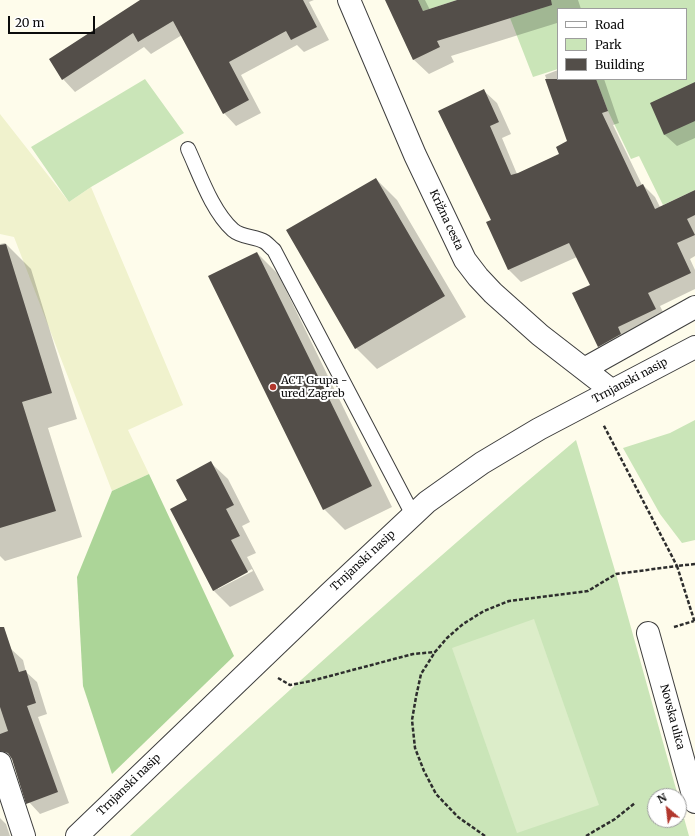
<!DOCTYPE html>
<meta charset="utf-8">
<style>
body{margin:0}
#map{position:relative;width:695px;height:836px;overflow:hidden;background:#fefceb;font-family:Merriweather,serif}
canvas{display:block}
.legend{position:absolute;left:557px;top:8px;width:130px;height:72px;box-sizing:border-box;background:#fff;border:1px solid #9d9d9d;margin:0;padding:5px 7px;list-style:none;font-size:12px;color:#0b0b0b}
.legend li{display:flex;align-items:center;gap:8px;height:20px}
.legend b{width:20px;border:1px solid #9d9d9d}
.north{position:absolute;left:647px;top:788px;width:40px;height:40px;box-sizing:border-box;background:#fff;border:1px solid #9d9d9d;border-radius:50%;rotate:332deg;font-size:11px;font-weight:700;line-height:16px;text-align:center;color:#0b0b0b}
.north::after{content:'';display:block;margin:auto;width:14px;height:18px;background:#b2372d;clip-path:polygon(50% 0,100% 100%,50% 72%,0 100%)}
.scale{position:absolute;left:8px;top:16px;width:87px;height:18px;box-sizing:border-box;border:2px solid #0b0b0b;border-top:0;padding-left:5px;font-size:12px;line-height:14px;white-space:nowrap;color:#0b0b0b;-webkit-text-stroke:3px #fff;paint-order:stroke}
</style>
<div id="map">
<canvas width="695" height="836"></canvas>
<ul class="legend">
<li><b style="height:5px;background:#fff"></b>Road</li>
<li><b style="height:11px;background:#cae5b8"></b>Park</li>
<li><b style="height:11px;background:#534e49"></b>Building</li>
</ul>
<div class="north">N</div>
<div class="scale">20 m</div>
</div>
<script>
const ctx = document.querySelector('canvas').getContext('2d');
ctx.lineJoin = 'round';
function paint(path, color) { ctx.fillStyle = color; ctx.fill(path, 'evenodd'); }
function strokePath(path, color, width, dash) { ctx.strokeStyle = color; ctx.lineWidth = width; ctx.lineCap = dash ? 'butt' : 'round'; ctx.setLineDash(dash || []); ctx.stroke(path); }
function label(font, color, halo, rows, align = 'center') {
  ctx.font = font + ' Merriweather,serif'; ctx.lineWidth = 4; ctx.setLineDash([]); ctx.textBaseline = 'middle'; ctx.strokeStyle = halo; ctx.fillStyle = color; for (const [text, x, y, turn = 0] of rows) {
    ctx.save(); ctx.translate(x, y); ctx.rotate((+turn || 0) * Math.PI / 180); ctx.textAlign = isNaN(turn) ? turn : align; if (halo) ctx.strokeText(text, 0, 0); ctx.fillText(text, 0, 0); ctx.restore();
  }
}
const farmland = new Path2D(`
 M0 114 69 202 91 187 183 405 128 430 149 474 112 491 14 237 0 234Z`);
const green = new Path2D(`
 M418 0H457L423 11Z
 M540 0H695V190L663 205 639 156 631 159 608 111 596 79H686V9H558V69L533 77 510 18 542 8Z
 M145 79 184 133 91 187 69 202 31 147Z
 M695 420V540L682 543 660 514 623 448 670 433Z
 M576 440 616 574 678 796H655V820H679V800L689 836H130C276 701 424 568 576 440Z`);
const forest = new Path2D(`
 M149 474 234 656 112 774 83 686 77 577 112 491Z`);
const pitch = new Path2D(`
 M534 619 599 805 517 833 452 648Z`);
const shadow = new Path2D(`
 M142 0H314L309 2 329 40 304 52 297 45 241 75 261 113 236 126 224 113 182 35 151 54 144 47 75 92 63 79Z
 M386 0H425L430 10 460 0H578L581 9H558L557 23 451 56 454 62 429 74 413 59Z
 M558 70V79H604L619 123 613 125 642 185H643L655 197 660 207 695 191V256L690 259 695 270V289L660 306 668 322 611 359 599 346 591 286 577 257 521 282 508 269 493 220 484 91 497 103 511 134 502 138 517 174 560 154 568 142 545 75Z
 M695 83V138L677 146 665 135 651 103Z
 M376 179 397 200 466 317 377 369 356 348Z
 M5 243 31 269 77 419 48 428 82 537 5 561 0 556V244Z
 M257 253 278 274 392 507 345 530 324 509Z
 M211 463 228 479 250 522 242 526 256 553 247 557 264 590 230 607 213 590ZM252 569 253 571 218 589V587Z
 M11 649 23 660 26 672 37 682 47 714 38 717 69 803 40 814 29 802 12 754 0 757V653Z
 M0 818 6 824 10 836H0Z`);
const building = new Path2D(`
 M140 0H303L317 27 291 40 286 31 229 62 249 100 223 114 173 21 138 42 133 33 62 80 49 59Z
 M385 0H418L423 11 457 0H551L552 5 437 41 440 47 413 60Z
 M545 79H596L608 111 602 113 637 187 643 184 655 209 695 190V215L687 219 695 235 677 243 691 273 648 293 656 309 618 327 621 334 598 347 572 293 590 285 569 243 508 270 486 222 491 220 438 111 484 89 499 122 490 126 511 175 518 173 559 154 556 147 567 141Z
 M695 82V121L664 135 650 103Z
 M376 178 445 296 355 349 286 230Z
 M6 244 52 393 22 402 56 511 0 528V245Z
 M257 252 372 486 323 510 208 276Z
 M211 461 234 505 226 509 240 536 231 540 248 572 213 591 170 509 187 500 176 480Z
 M0 627H4L19 672 26 670 36 703 27 706 58 792 26 804 12 759 8 753 0 751V734L8 731 0 707Z`);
const path = new Path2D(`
 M695 564 677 566 695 623
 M674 627 694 621
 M278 678 290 685 311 681 413 654 435 652
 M485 836 458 817 436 794 424 771 415 748 412 720 416 697 421 674 435 652 447 638 463 624 484 611 509 601 588 591 616 574 677 566 603 424
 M586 836 615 819 635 803`);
const lane = new Path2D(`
 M188 149C200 175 212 211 233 230 242 238 256 236 265 242 268 244 271 248 274 250L413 515`);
const street = new Path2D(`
 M349 0 415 155 465 260 478 277 493 293 540 335 611 390
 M584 369 695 307
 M648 633 695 802
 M0 763 24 836
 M77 836 329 594 427 502 482 463 539 429 695 347`);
const markers = [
 [273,387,4,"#b2372d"]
];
const streetNames = [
 ["Križna cesta",446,220,65],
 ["Trnjanski nasip",630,381,-28],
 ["Trnjanski nasip",363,561,-43],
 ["Novska ulica",672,717,75],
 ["Trnjanski nasip",129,785,-44]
];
const poiNames = [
 ["ACT Grupa -",281,381],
 ["ured Zagreb",281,394]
];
paint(farmland, '#f0f2cd');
paint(green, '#cae5b8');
paint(forest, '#acd598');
paint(pitch, '#dcedc9');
paint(shadow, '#0003');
paint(building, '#534e49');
strokePath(lane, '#3e3e3e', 16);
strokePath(street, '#3e3e3e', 24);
strokePath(path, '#2d2d2d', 2.5, [4, 2]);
strokePath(lane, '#fff', 14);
strokePath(street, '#fff', 22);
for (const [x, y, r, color] of markers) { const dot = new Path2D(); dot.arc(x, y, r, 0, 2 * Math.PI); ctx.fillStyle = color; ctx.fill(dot); strokePath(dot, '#fff', 1.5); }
label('11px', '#0b0b0b', '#fff', streetNames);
label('11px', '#0b0b0b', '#fff', poiNames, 'left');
</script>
